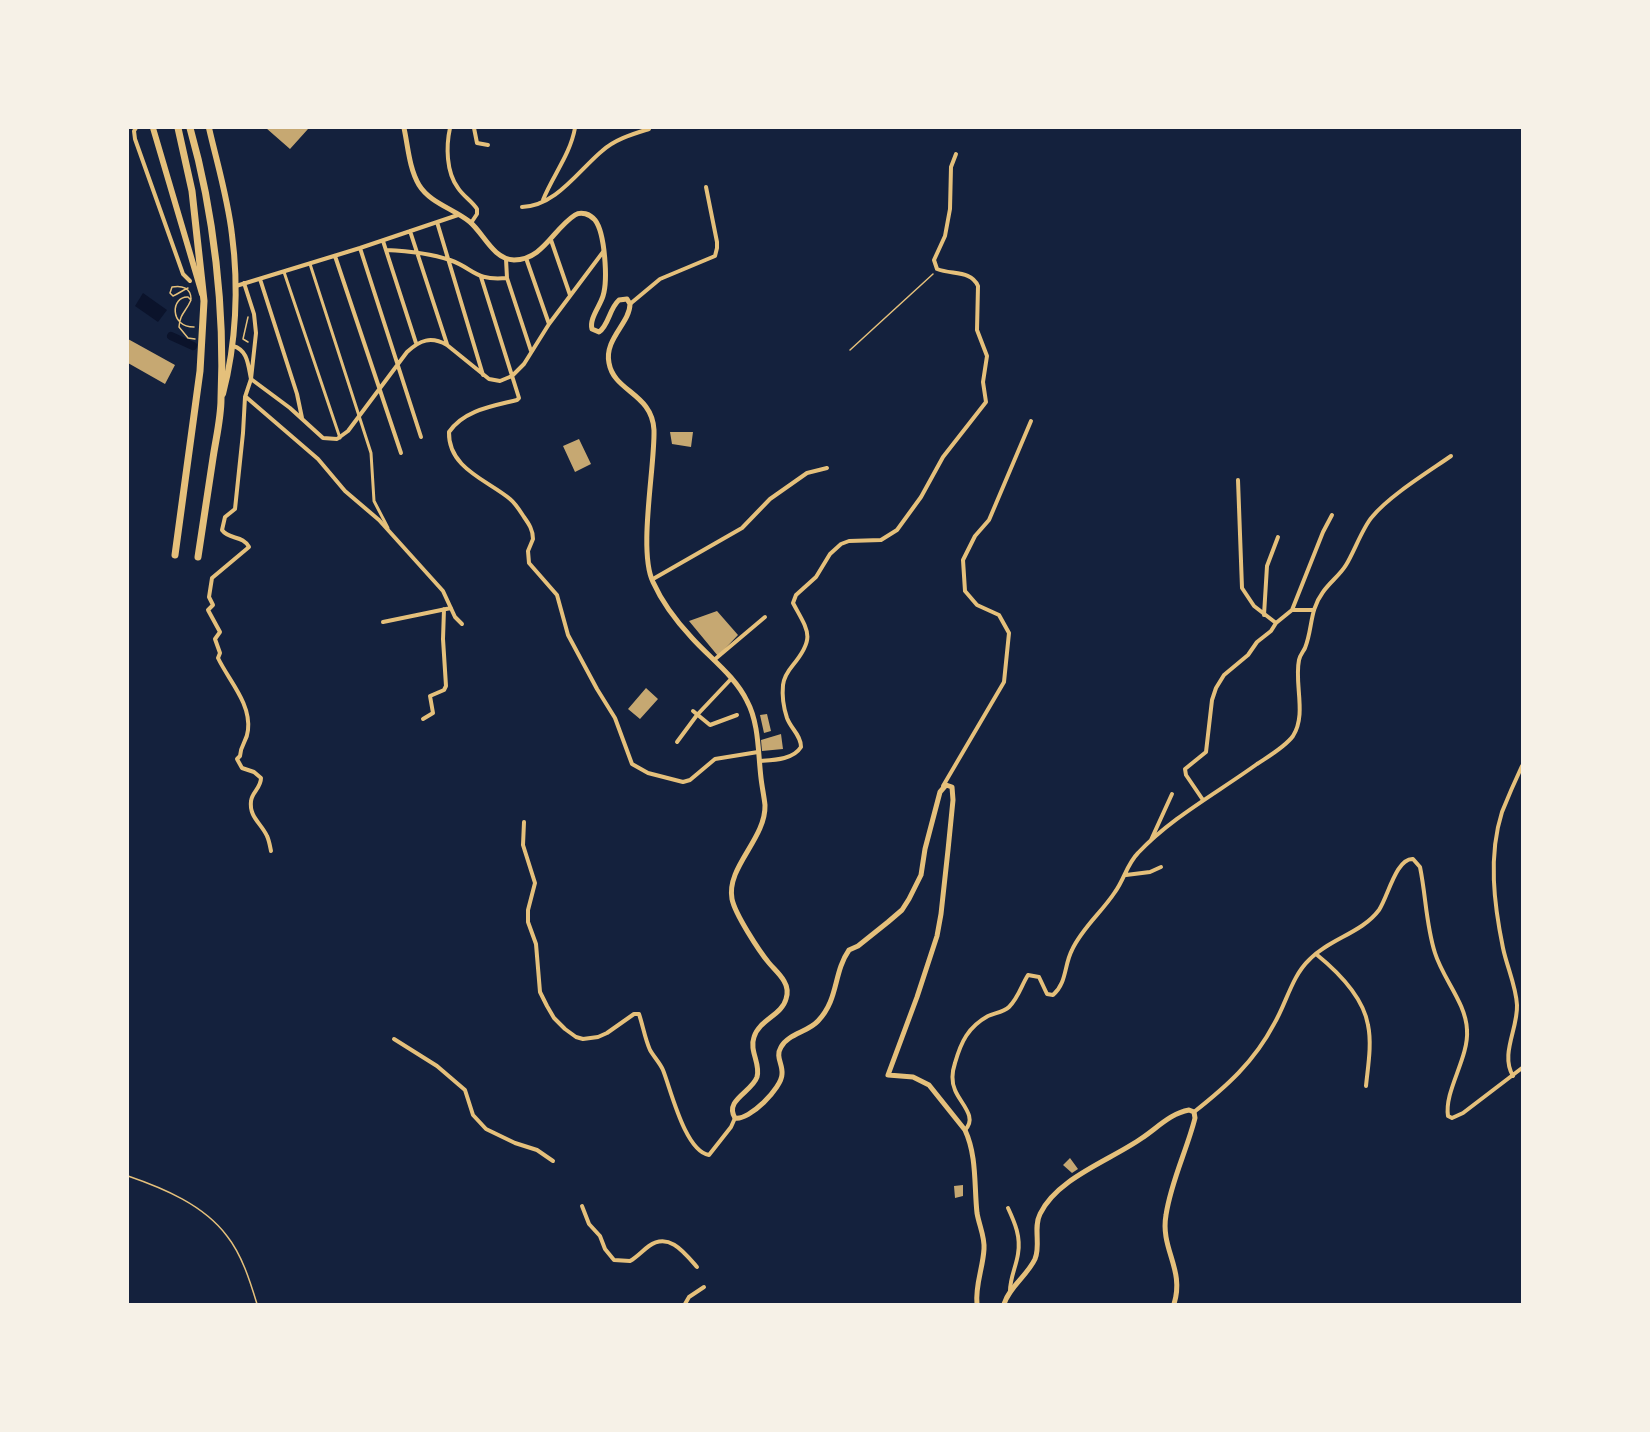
<!DOCTYPE html>
<style>
body{margin:0}
#map{position:relative;width:1650px;height:1432px;overflow:hidden;background:#14213d;font-family:"IBM Plex Sans",sans-serif}
canvas{display:block}
.frame{position:absolute;inset:0;border:129px solid #f6f1e7;pointer-events:none}
</style>
<div id="map">
<canvas width="1650" height="1432"></canvas>
<div class="frame"></div>
</div>
<script>
const ctx = document.querySelector('canvas').getContext('2d');
ctx.lineJoin = 'round';
function paint(path, color) { ctx.fillStyle = color; ctx.fill(path, 'evenodd'); }
function strokePath(path, color, width, dash) { ctx.strokeStyle = color; ctx.lineWidth = width; ctx.lineCap = dash ? 'butt' : 'round'; ctx.setLineDash(dash || []); ctx.stroke(path); }
const water = new Path2D(`
 M143 293 167 310 158 322 135 306Z`);
const canal = new Path2D(`
 M171 336 193 346`);
const building = new Path2D(`
 M266 128H306L308 129 290 149Z
 M128 339 175 365 165 384 128 363Z
 M670 432H693L691 447 672 444Z
 M579 439 591 464 575 472 563 446Z
 M717 611 738 635 718 656 689 621Z
 M646 688 658 699 640 719 628 709Z
 M767 714 771 731 764 733 760 715Z
 M781 734 783 749 762 751 761 740Z
 M1070 1158 1078 1169 1072 1173 1063 1165Z
 M963 1185V1196L955 1198 954 1186Z`);
const path = new Path2D(`
 M188 288C183 290 178 294 173 296L170 293 172 287C182 285 191 288 191 299
 M194 327C169 327 171 296 188 297L191 300C186 312 180 313 179 327L188 338 195 339
 M248 342 243 339 248 317
 M850 350 933 274
 M128 1176C163 1188 204 1205 227 1236 242 1255 250 1281 257 1304`);
const pedestrian = new Path2D(`
 M310 264 371 453 374 501 388 528
 M284 272 340 438`);
const minor = new Path2D(`
 M136 128 134 131 135 139 183 274 190 281
 M450 128C446 146 446 172 458 188 463 196 472 201 477 209V214L471 223
 M474 128 477 143 488 145
 M543 200C553 175 570 155 575 128
 M522 207C556 206 578 171 602 151 615 139 633 134 649 129
 M437 222 483 375
 M410 231 447 344
 M551 240 570 295
 M383 241 416 343
 M360 248 421 437
 M386 250C408 251 429 253 450 260 475 269 474 281 507 278
 M335 256 401 453
 M526 258 549 324
 M506 259 507 278 531 351
 M481 277 519 398 517 400C493 406 464 410 449 432 448 468 487 480 510 499 516 504 520 511 524 517 529 524 533 530 533 539L528 551 529 563 557 595 568 635 597 689 615 718 632 764 648 773 683 782 690 780 715 759 758 752
 M260 279 297 394 302 418
 M244 283 254 314 256 333 251 379 245 397 243 433 235 509 225 517 222 530C229 540 243 535 249 547L212 578 209 597 213 605 208 610 220 632 215 639 220 653 218 658C229 681 251 703 248 730 247 742 241 743 240 756L237 759 242 768 254 772 261 778C261 788 252 792 251 801 249 817 261 823 267 836 269 840 270 846 271 851
 M236 286 360 248 458 215
 M630 304 660 279 715 256 717 248V242L706 187
 M233 346C248 350 248 365 251 379L290 408 323 438 337 439 348 431 407 352C420 340 431 336 447 345L489 379 500 381 512 376 524 364 549 324 603 252
 M246 397 318 459 345 491 379 520 443 591 455 617 462 624
 M1238 480 1242 588 1254 606 1276 623
 M653 579 742 528 770 499 807 473 827 468
 M1292 610H1313
 M1264 615 1267 566 1278 537
 M383 622 451 608
 M714 660 765 617
 M693 711 710 725 737 715
 M423 719 433 713 430 696 444 690 446 686 443 639 444 609
 M677 742 697 715 731 679
 M759 761C773 760 793 760 801 747 801 735 791 729 787 718 784 709 782 695 783 685 784 677 788 671 793 665 816 637 808 631 793 603L796 595 816 577 830 554 841 544 849 541 881 540 897 530 921 497 943 457 986 402 983 382 987 356 977 330 978 286C971 270 952 275 937 269L934 260 945 236 950 209 951 167 956 154
 M943 786 1004 682 1009 633 999 615 977 605 965 591 963 560 975 536 989 520 1031 421
 M1203 800 1186 775 1185 769 1206 752 1212 700 1216 688 1224 675 1248 655 1257 642 1271 631 1276 623 1292 610 1323 532 1332 515
 M524 822 523 845 535 883 528 910V922L536 944 540 992 547 1006 554 1018 565 1029 576 1037 583 1039 598 1037 607 1033 634 1014H639C643 1026 645 1039 650 1050 654 1057 660 1063 663 1070 671 1090 685 1151 709 1155L731 1127 735 1118
 M1151 840 1172 794
 M1126 875 1150 872 1161 867
 M1316 954C1337 971 1363 996 1368 1025 1372 1044 1368 1066 1366 1086
 M394 1039 437 1066 465 1090 473 1115 486 1129 515 1143 537 1150 553 1161
 M1513 1076C1500 1054 1518 1029 1517 1005 1516 986 1507 967 1503 948 1494 904 1488 856 1502 812 1508 797 1515 781 1522 766
 M1194 1112C1227 1086 1254 1062 1274 1024 1286 1004 1292 976 1309 960 1329 939 1362 933 1379 910 1388 897 1396 858 1413 859L1420 867C1426 896 1426 925 1435 953 1443 979 1466 1003 1467 1030 1469 1058 1444 1091 1448 1116L1452 1118 1463 1113 1522 1068
 M965 1130C978 1117 960 1103 955 1090 951 1081 952 1072 955 1063 961 1042 968 1027 988 1016 995 1013 1004 1012 1009 1007 1019 997 1021 986 1028 975L1039 977 1047 994 1053 995C1067 983 1064 965 1072 950 1082 928 1102 912 1115 892 1124 880 1127 864 1138 853 1172 817 1217 793 1257 764 1269 756 1285 747 1293 736 1307 714 1294 684 1299 660 1300 655 1303 652 1305 648 1313 628 1309 611 1323 592 1330 582 1340 575 1346 565 1354 552 1363 527 1372 517 1389 496 1428 472 1451 456
 M582 1206 589 1224 600 1236 605 1249 614 1260 630 1261C637 1257 642 1251 649 1246 669 1232 684 1252 697 1267
 M1008 1208C1015 1223 1021 1237 1018 1254 1016 1267 1010 1278 1010 1291
 M685 1304 689 1297 704 1287`);
const tertiary = new Path2D(`
 M404 128C408 146 409 168 419 185 430 203 454 209 470 222 484 234 493 259 514 260 543 260 553 229 575 215 581 211 590 214 595 220 605 233 608 280 603 296 600 306 589 319 592 329L599 332C609 325 609 309 619 300L627 299 630 304C630 323 604 339 609 363 614 392 652 393 654 430 655 467 638 551 653 582 662 602 677 622 692 638 710 658 735 676 747 701 759 723 758 753 761 778 762 787 764 796 765 805 766 839 726 867 732 899 735 914 759 951 769 963 774 969 780 974 784 981 787 986 788 993 786 999 782 1015 759 1020 754 1037 749 1051 761 1064 757 1077 752 1092 724 1100 735 1118 749 1121 782 1088 782 1074 783 1064 775 1057 781 1047 788 1034 808 1032 818 1021 839 999 833 973 849 950L858 946 888 922 902 910 909 899 921 875 925 849 940 792 946 785 952 787 953 800 948 850 941 914 937 936 917 997 888 1075 913 1077 929 1085 965 1130C977 1156 974 1185 977 1213 979 1225 985 1237 984 1249 983 1268 975 1285 977 1304
 M1004 1304C1010 1286 1027 1276 1035 1259 1041 1245 1033 1228 1040 1214 1057 1178 1111 1160 1142 1138 1157 1128 1171 1113 1189 1110L1194 1112 1195 1118C1187 1150 1171 1181 1166 1215 1160 1249 1185 1269 1174 1304`);
const primary = new Path2D(`
 M153 128 202 294
 M209 128C217 163 228 199 232 235 239 287 236 344 223 394`);
const trunk = new Path2D(`
 M190 128C214 212 225 311 221 399 221 418 216 438 213 458 208 491 203 524 198 557
 M175 555 200 371 204 301 192 191 178 128`);
paint(water, '#0b132b');
strokePath(canal, '#0b132b', 8);
paint(building, '#c6a872');
strokePath(path, '#e5c07b', 1.5);
strokePath(pedestrian, '#e5c07b', 3);
strokePath(minor, '#e5c07b', 4);
strokePath(tertiary, '#e5c07b', 5);
strokePath(primary, '#e5c07b', 6);
strokePath(trunk, '#e5c07b', 7);
</script>
